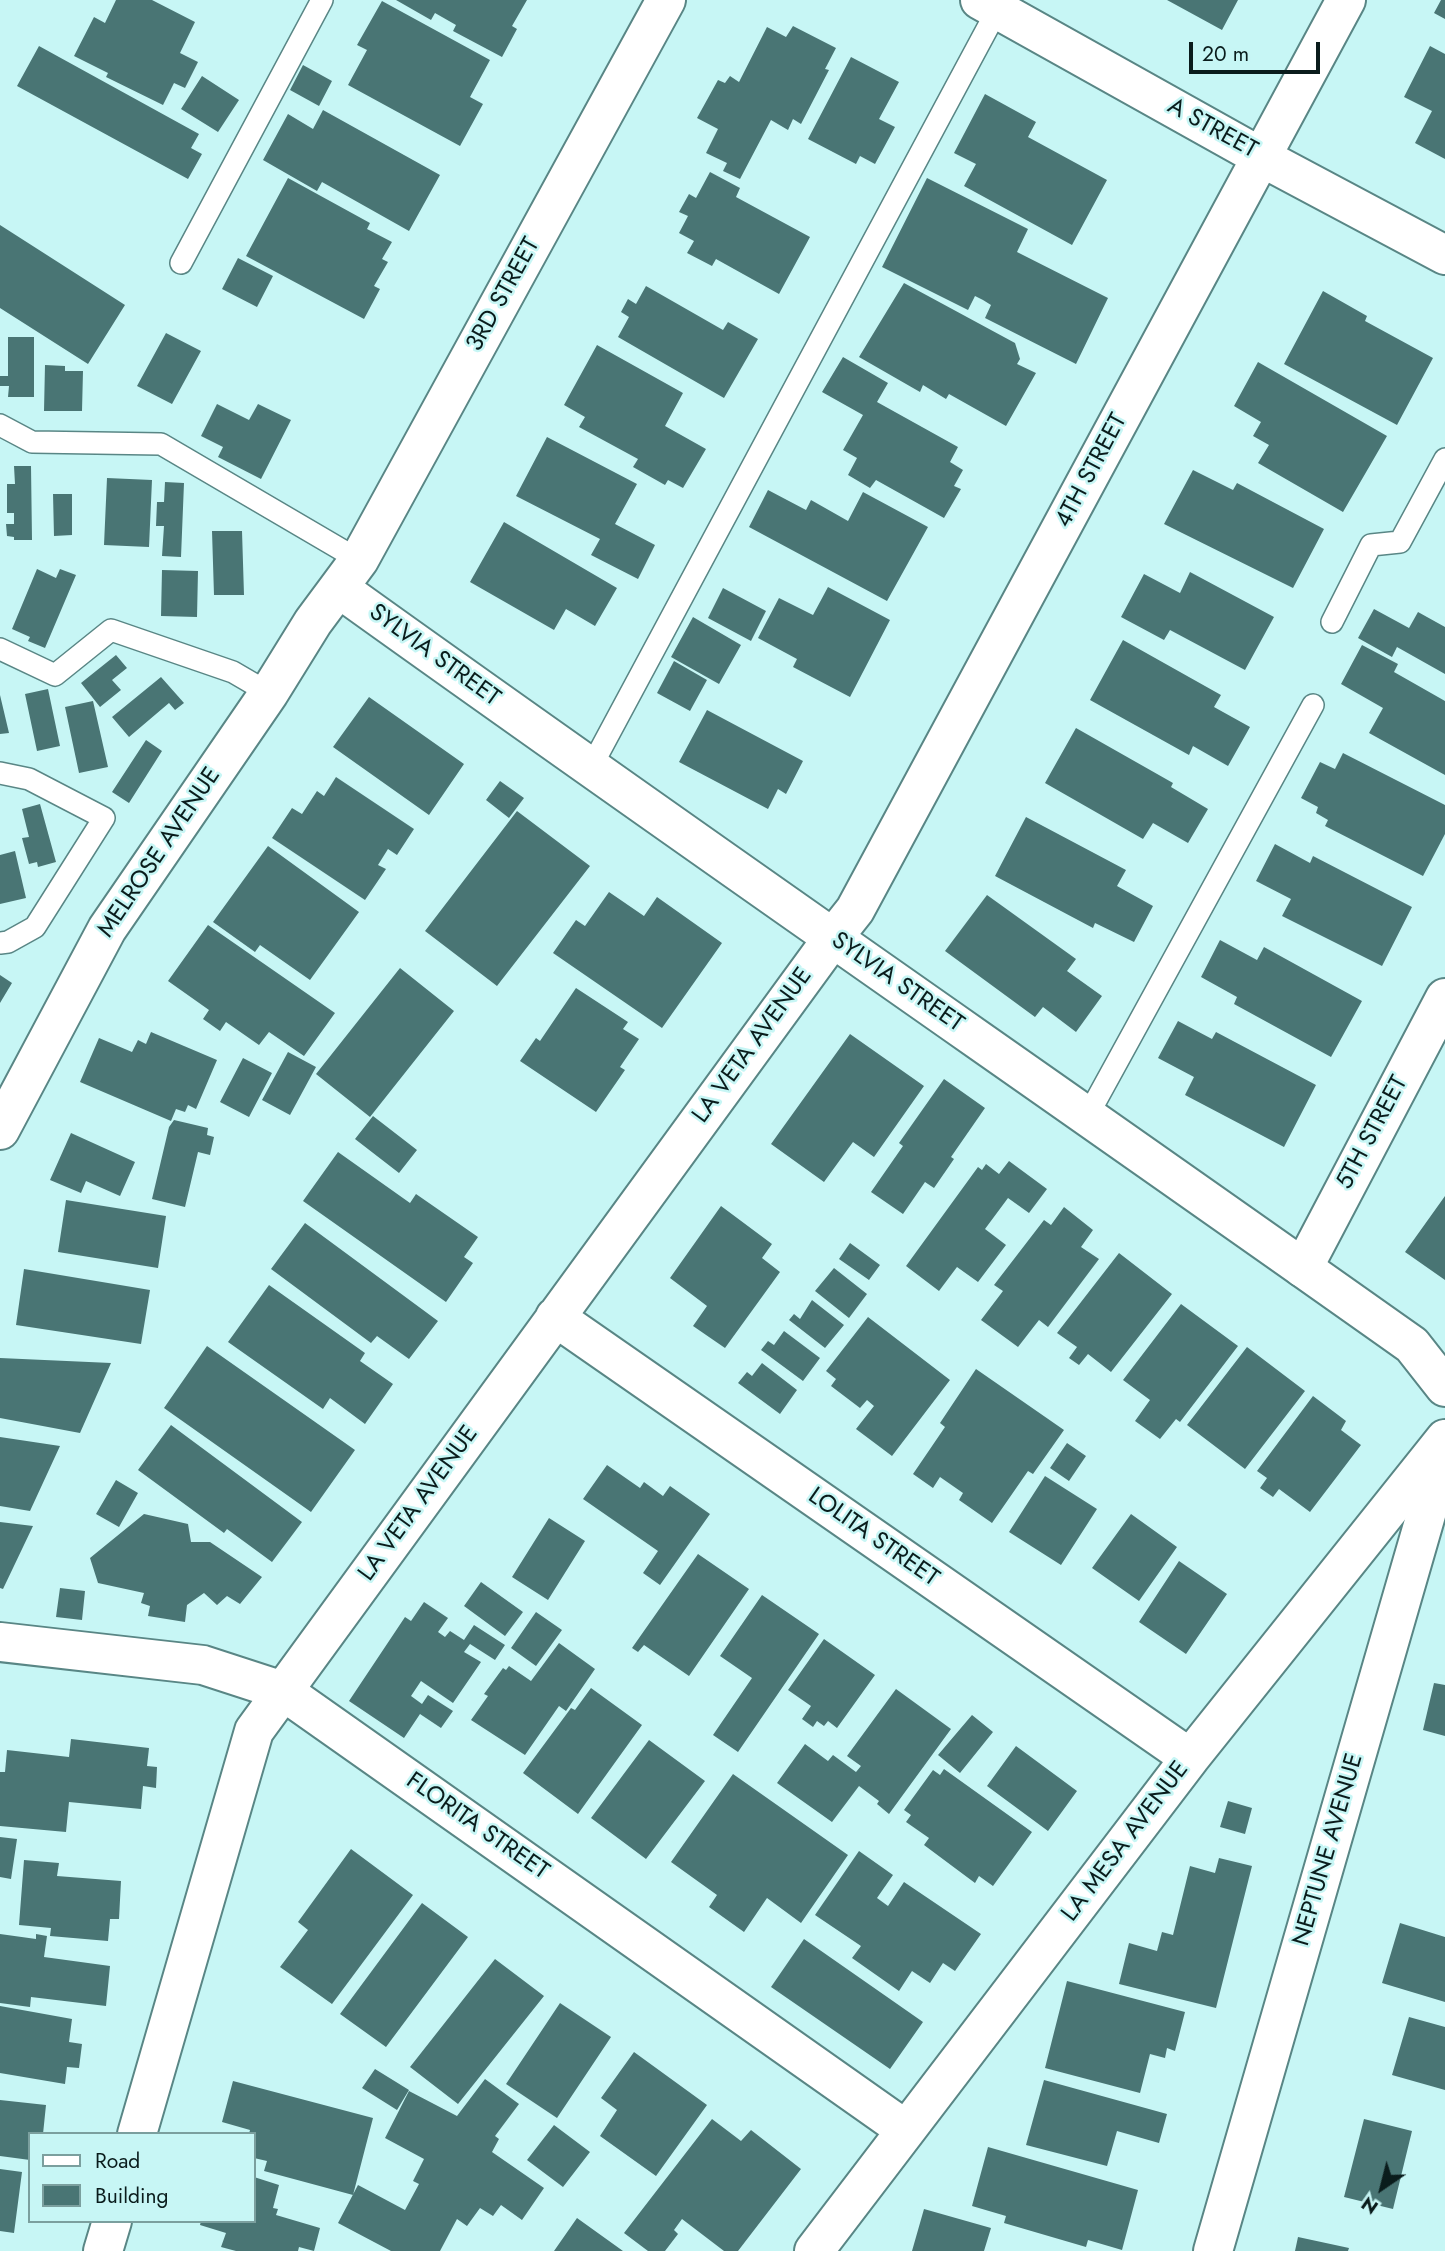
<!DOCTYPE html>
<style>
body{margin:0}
#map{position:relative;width:1445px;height:2251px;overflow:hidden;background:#c7f6f5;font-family:Jost,sans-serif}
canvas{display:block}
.legend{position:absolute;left:28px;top:2132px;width:228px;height:91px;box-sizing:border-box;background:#c7f6f5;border:2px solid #7b9f9e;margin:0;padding:9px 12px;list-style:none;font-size:21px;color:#0a1c1c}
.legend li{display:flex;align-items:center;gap:14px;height:35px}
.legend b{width:35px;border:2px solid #7b9f9e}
.north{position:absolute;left:1347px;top:2153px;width:70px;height:70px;-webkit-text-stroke:5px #c7f6f5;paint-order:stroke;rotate:215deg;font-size:19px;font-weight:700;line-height:28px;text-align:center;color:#0a1c1c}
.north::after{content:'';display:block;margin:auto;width:24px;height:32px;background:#0a1c1c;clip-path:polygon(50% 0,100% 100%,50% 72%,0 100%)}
.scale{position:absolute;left:1189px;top:42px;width:131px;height:32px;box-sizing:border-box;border:4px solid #0a1c1c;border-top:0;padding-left:9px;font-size:21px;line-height:24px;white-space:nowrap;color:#0a1c1c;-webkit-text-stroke:5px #c7f6f5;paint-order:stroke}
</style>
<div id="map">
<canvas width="1445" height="2251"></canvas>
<ul class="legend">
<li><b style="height:9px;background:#fff"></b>Road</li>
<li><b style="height:19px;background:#497574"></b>Building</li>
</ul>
<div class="north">N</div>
<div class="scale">20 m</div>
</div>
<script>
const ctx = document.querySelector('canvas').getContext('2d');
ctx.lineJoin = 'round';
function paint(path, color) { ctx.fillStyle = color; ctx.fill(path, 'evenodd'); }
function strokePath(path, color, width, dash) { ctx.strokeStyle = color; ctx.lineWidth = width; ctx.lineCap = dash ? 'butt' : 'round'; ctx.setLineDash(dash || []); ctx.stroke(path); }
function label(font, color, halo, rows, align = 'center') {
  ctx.font = font + ' Jost,sans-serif'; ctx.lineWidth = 5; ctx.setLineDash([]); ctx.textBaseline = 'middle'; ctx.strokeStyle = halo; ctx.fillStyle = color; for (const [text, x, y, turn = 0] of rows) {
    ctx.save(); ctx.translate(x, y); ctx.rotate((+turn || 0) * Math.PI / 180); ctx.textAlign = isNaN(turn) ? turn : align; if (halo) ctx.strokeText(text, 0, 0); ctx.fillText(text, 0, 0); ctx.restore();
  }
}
const building = new Path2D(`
 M116 0H152L195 22 180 53 198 62 185 88 174 83 163 105 106 77 108 73 74 56 94 17 105 23Z
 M396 0H527L512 26 517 29 502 57 453 31 456 25 435 13 431 20Z
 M1167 0H1238L1222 30Z
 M1441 0H1445V19L1434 13Z
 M382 1 490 60 470 97 483 104 460 146 348 85 367 50 357 45Z
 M793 26 836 48 825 69 829 70 801 124 793 119 788 130 771 120 740 179 723 171 727 163 706 153 718 129 697 118 718 80 725 83 730 76 739 82 767 27 786 37Z
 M39 46 199 134 191 148 202 154 188 179 17 86Z
 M1430 46 1445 54V159L1415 143 1432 111 1404 97Z
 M851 57 899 82 879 119 895 127 875 164 860 156 856 164 808 139Z
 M303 65 332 81 319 106 290 90Z
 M202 76 239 100 218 132 181 109Z
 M985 94 1036 122 1028 137 1107 180 1072 245 964 186 976 164 954 153Z
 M323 110 440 175 409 231 322 182 317 191 263 160 288 114 313 129Z
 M710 172 740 188 736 197 810 237 779 294 716 259 712 266 687 253 694 241 679 233 688 216 679 212 689 194 696 198Z
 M288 178 370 223 367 229 392 242 382 259 388 262 374 286 380 289 364 319 246 256Z
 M927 178 1028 229 1017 252 1108 298 1076 364 985 318 991 305 983 300 975 296 968 310 882 267Z
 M0 225 125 305 88 364 0 308Z
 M238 258 273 276 257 307 222 289Z
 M904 283 1015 343 1020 359 1017 364 1036 373 1006 426 949 394 946 399 923 385 920 392 859 357Z
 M646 286 723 330 728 322 758 339 724 398 618 337 629 317 621 312 628 299 636 304Z
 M1323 291 1367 316 1365 321 1433 358 1397 425 1284 364Z
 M166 333 201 351 172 404 137 386Z
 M8 337H34V397H8L9 386H0V376H8Z
 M597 345 683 393 665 426 706 449 683 488 668 480 665 485 633 467 638 459 579 427 585 417 564 405Z
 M843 357 888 383 877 402 958 447 950 462 963 470 954 486 961 489 944 518 876 480 870 488 848 475 857 458 843 450 863 415 822 392Z
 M1258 362 1387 436 1343 512 1258 463 1269 445 1253 436 1261 422 1234 406Z
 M45 365 65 366V371H83L82 411H44Z
 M217 404 249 420 258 404 291 420 261 479 218 457 223 447 201 436Z
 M547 437 637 484 615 524 655 545 638 579 591 555 600 539 516 496Z
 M14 466H31L32 540H14V537L7 536 6 524H14V513H7V484H15Z
 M1193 470 1233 490 1237 483 1324 529 1293 588 1164 524Z
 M107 478 152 480 149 547 104 545Z
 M165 482 184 483 181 557 162 556 164 526H156L157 502H164Z
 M768 490 806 510 811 500 848 521 863 492 928 527 887 601 749 527Z
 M53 494H72V535L54 536Z
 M504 522 617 588 595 626 566 609 554 630 470 582Z
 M212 531H242L244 595H214Z
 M37 569 56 578 60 569 76 575 45 648 28 641 30 637 12 629Z
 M162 570 198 571 197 617 161 616Z
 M1190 572 1274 617 1245 670 1170 630 1164 640 1121 617 1144 574 1180 593Z
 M828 587 890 620 850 697 793 667 797 659 758 638 779 598 813 615Z
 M723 588 766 611 751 641 708 618Z
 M1374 609 1409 628 1418 612 1445 627V674L1397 647 1392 657 1358 638Z
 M693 617 741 645 719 684 671 657Z
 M1123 640 1221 695 1214 707 1250 727 1228 766 1193 746 1189 755 1090 700Z
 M1362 645 1398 664 1394 672 1445 701V775L1369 733 1383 708 1341 684Z
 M116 655 127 668 112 680 121 690 100 707 81 683Z
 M674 661 707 680 690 711 657 693Z
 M161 677 184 703 175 710 169 703 129 737 112 717Z
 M48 689 60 746 37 751 25 694Z
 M0 695 9 733 0 734Z
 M369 697 464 764 429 815 333 747Z
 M93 701 108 767 79 773 65 707Z
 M707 710 803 761 786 794 778 789 768 809 679 762Z
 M1076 728 1173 783 1171 787 1208 809 1188 843 1153 823 1143 839 1045 783Z
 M146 740 162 751 129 803 112 792Z
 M1343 753 1445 805V834L1423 876 1325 826 1328 820 1316 813 1318 807 1301 798 1320 762 1335 769Z
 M336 777 414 829 397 855 388 849 378 865 386 869 365 900 272 838 292 808 302 814 317 791 324 796Z
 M500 781 524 798 509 818 486 800Z
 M40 804 56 862 38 867 37 862 29 864 22 838 29 837 22 809Z
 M517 811 590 866 497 986 425 931Z
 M1026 817 1126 870 1117 886 1153 906 1134 942 1095 923 1093 928 995 876Z
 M1275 844 1310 863 1313 856 1412 907 1382 966 1282 916 1291 899 1256 881Z
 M268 846 359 912 310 980 260 945 255 952 213 922Z
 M15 851 26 898 0 904V855Z
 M609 892 644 916 657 897 722 943 662 1028 553 953 576 920 585 926Z
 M987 895 1076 959 1067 971 1102 996 1076 1032 1043 1007 1035 1017 945 951Z
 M208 925 335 1013 304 1056 269 1032 259 1045 226 1022 220 1031 203 1019 209 1010 168 981Z
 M1220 940 1257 960 1264 947 1362 1001 1331 1057 1234 1004 1237 997 1201 977Z
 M400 968 454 1011 370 1117 316 1074Z
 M0 975 12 983 0 1003Z
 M576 988 628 1022 623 1029 639 1039 620 1067 625 1070 596 1112 520 1061 536 1038 540 1041Z
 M1178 1021 1212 1039 1216 1032 1316 1085 1284 1147 1185 1095 1194 1077 1158 1058Z
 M151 1032 217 1060 196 1109 188 1105 185 1112 176 1109 171 1121 80 1082 99 1038 132 1052 138 1040 146 1044Z
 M850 1034 924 1086 874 1157 853 1142 824 1182 771 1144Z
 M288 1052 316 1067 290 1115 262 1100Z
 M243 1058 272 1073 249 1117 220 1102Z
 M944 1079 985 1108 951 1157 954 1159 934 1188 925 1182 903 1214 871 1192 903 1146 899 1143Z
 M373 1116 417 1150 399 1173 355 1139Z
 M174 1120 208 1128 207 1135 214 1137 210 1155 198 1152 185 1207 152 1199 169 1127Z
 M71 1133 135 1162 120 1196 86 1181 81 1193 50 1180Z
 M338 1152 410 1203 416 1194 478 1237 464 1257 473 1263 446 1302 303 1201Z
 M1009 1161 1047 1189 1029 1213 1008 1198 985 1229 1006 1245 978 1282 957 1267 939 1291 906 1266 978 1167 982 1170 986 1164 999 1174Z
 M1445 1196V1280L1405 1252Z
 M66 1200 166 1216 158 1268 58 1252Z
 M721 1206 772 1244 762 1258 780 1272 725 1348 693 1326 707 1306 670 1278Z
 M1064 1207 1093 1230 1081 1247 1099 1259 1048 1327 1039 1320 1018 1347 981 1320 1003 1291 994 1285 1044 1220 1051 1225Z
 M305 1223 438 1321 409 1359 377 1336 371 1343 271 1269Z
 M850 1243 880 1265 869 1280 839 1259Z
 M1119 1253 1172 1294 1111 1372 1088 1354 1079 1365 1069 1358 1077 1347 1057 1333Z
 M834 1268 867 1294 849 1318 815 1291Z
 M24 1269 150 1290 141 1344 16 1325Z
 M269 1285 365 1353 360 1361 393 1384 365 1424 330 1398 323 1409 228 1342Z
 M812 1300 844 1325 825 1348 789 1320 794 1314 800 1319Z
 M1181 1304 1238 1346 1180 1422 1176 1419 1160 1439 1135 1421 1150 1400 1123 1380Z
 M868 1317 950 1380 892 1456 856 1429 874 1406 867 1400 860 1408 831 1386 836 1379 826 1371Z
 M784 1331 820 1358 803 1381 761 1350 768 1341 774 1345Z
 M207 1346 355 1450 311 1512 164 1408Z
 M1247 1347 1305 1391 1245 1469 1187 1425Z
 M0 1358 111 1363 80 1433 0 1418Z
 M762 1363 797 1390 780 1414 738 1383 747 1372 752 1376Z
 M976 1369 1064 1430 1033 1474 1028 1471 992 1523 959 1500 963 1493 940 1477 933 1488 913 1474 945 1427 940 1423Z
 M1313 1396 1346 1421 1341 1430 1361 1445 1310 1512 1279 1489 1273 1497 1260 1488 1267 1478 1257 1471Z
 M171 1425 302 1522 272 1562 227 1529 224 1533 138 1470Z
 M0 1437 60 1446 30 1511 0 1506Z
 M1067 1443 1086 1456 1069 1481 1050 1468Z
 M607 1465 640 1488 644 1482 663 1496 670 1486 710 1514 660 1585 643 1573 658 1551 583 1499Z
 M1045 1476 1097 1509 1061 1565 1009 1532Z
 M116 1480 138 1493 119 1527 96 1514Z
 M144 1514 188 1524 191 1542H210L262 1577 240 1604 227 1596 217 1605 204 1593 187 1605 185 1622 148 1616 150 1606 141 1603 144 1593 98 1583 90 1558Z
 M1131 1514 1177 1547 1139 1601 1092 1568Z
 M549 1518 585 1541 548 1600 512 1577Z
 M0 1522 33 1526 3 1589 0 1588Z
 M698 1554 749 1589 689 1676 644 1645 638 1652 632 1648Z
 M1179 1561 1227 1594 1186 1654 1139 1622Z
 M481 1582 523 1612 505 1636 464 1606Z
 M60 1588 85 1591 82 1620 56 1617Z
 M762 1595 819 1634 738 1752 713 1735 752 1678 720 1656Z
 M424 1602 448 1618 438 1632 445 1637 450 1631 464 1640 474 1625 505 1645 495 1660 470 1644 464 1652 481 1662 453 1703 421 1681 411 1696 422 1704 428 1695 453 1711 441 1728 420 1714 404 1738 349 1701 405 1617 411 1621Z
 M536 1612 562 1630 536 1666 511 1648Z
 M824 1639 875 1675 837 1728 828 1721 824 1726 817 1721 813 1727 802 1719 811 1706 788 1690Z
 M559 1643 595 1669 566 1711 559 1706 525 1755 471 1720 488 1696 484 1694 503 1668 506 1670 509 1666 531 1681Z
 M1434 1683 1445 1685V1736L1423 1730Z
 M591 1688 642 1725 578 1814 523 1773 571 1708 575 1710Z
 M896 1689 951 1729 889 1814 877 1804 879 1801 859 1786 832 1822 777 1783 805 1744 828 1761 833 1755 856 1772 861 1766 847 1756Z
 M972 1715 993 1732 960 1773 938 1755Z
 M71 1739 149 1748 147 1766 157 1767 156 1788 143 1786 141 1809 69 1802 66 1832 0 1826V1772H5L7 1750 69 1757Z
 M649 1740 705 1781 646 1859 591 1818Z
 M1016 1746 1077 1791 1048 1831 987 1786Z
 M944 1769 1032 1832 993 1886 979 1876 975 1883 924 1845 929 1838 906 1822 911 1815 904 1810 933 1770 940 1775Z
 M733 1774 848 1855 801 1923 767 1898 744 1932 709 1907 717 1895 671 1862Z
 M1228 1801 1252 1808 1245 1834 1220 1827Z
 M0 1837 17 1839 11 1879 0 1877Z
 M351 1849 413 1895 332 2004 280 1967 308 1930 298 1922Z
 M859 1851 893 1875 877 1898 888 1906 904 1882 981 1934 955 1971 943 1963 930 1983 912 1971 899 1991 852 1958 861 1946 815 1915Z
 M1219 1858 1252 1866 1216 2008 1119 1984 1129 1943 1157 1951 1162 1932 1173 1935 1190 1866 1215 1873Z
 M24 1860 59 1863 57 1876 121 1881 119 1919H110L108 1941 50 1936 51 1928 19 1925Z
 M422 1903 468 1937 386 2047 340 2014Z
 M1400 1923 1445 1937V2002L1382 1983Z
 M0 1934 36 1939V1934L47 1936 44 1957 110 1966 106 2006 31 1997 30 2007 0 2003Z
 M804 1939 923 2022 890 2069 771 1987Z
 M495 1959 544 1996 458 2104 410 2067Z
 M1067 1981 1185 2012 1175 2051 1167 2048 1165 2058 1150 2054 1140 2093 1045 2068Z
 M560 2003 611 2037 557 2118 506 2084Z
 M0 2006 72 2019 69 2042 82 2044 79 2068 67 2067 65 2084 0 2073Z
 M1409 2017 1445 2027V2090L1392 2075Z
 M634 2052 707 2105 656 2176 600 2136 617 2110 601 2098Z
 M375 2069 409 2090 397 2110 362 2088Z
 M485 2079 519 2104 495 2136 499 2139 492 2152 544 2188 522 2220 501 2205 493 2216 480 2208 467 2226 457 2219 440 2251H391L338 2223 358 2185 405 2210 419 2184 413 2181 424 2159 385 2138 409 2091 457 2116Z
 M1044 2080 1167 2114 1159 2143 1117 2131 1107 2166 1026 2145Z
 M233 2081 373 2118 353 2195 264 2171 267 2161 254 2158V2134H249L250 2130 222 2122Z
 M0 2100 46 2105 43 2134H30V2160L0 2156Z
 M712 2119 741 2141 751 2130 801 2169 738 2251H724L682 2219 674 2230 678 2234 665 2251H648L624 2233Z
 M1364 2119 1412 2131 1393 2209 1344 2197Z
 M554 2125 590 2152 563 2187 527 2160Z
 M988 2147 1138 2190 1122 2250 1088 2240 1086 2247 1004 2223 1006 2216 972 2206Z
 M0 2169 22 2172 14 2233 0 2231Z
 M254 2177 279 2185 273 2208 278 2209 276 2215 320 2228 314 2251 299 2247 298 2251H236L221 2247 226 2233 200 2225 201 2221H254Z
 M924 2209 991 2228 984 2251H912Z
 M577 2218 623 2251H554Z
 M1298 2237 1349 2248 1348 2251H1295Z`);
const service = new Path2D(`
 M181 263 322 0
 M0 425 32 442 161 444 359 560
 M1332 622 1371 545 1400 542 1445 459
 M0 649 55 675 111 630 233 672 269 693
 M590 769 1001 3
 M0 773 29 779 104 818 35 927 8 942 0 943
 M1088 1115 1313 705`);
const minor = new Path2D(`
 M1261 157 1445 255
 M1303 1268 1445 998
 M555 1317 1190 1758
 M0 1642 203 1665 283 1691 906 2130
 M137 2134 254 1731 832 939
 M103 2251 112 2221
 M814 2251 1190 1758 1445 1439`);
const tertiary = new Path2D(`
 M980 0 1261 157
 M340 589C695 844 1055 1092 1412 1345L1445 1387
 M832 939 855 910 1346 0
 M0 1130 107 929 269 693 313 622 359 560 666 0
 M1213 2251 1445 1449`);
const streetNames = [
 ["A STREET",1212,129,29],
 ["3RD STREET",504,295,-61],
 ["4TH STREET",1092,471,-62],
 ["SYLVIA STREET",434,656,36],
 ["MELROSE AVENUE",160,853,-56],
 ["SYLVIA STREET",897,983,35],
 ["LA VETA AVENUE",753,1046,-54],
 ["5TH STREET",1373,1133,-62],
 ["LA VETA AVENUE",419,1504,-54],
 ["LOLITA STREET",873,1538,35],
 ["FLORITA STREET",477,1827,35],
 ["LA MESA AVENUE",1126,1842,-53],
 ["NEPTUNE AVENUE",1329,1850,-74]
];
paint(building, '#497574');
strokePath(service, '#598685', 24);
strokePath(minor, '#598685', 42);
strokePath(tertiary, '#598685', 42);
strokePath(service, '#fff', 21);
strokePath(minor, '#fff', 38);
strokePath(tertiary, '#fff', 38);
label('24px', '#0a1c1c', '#c7f6f5', streetNames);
</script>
